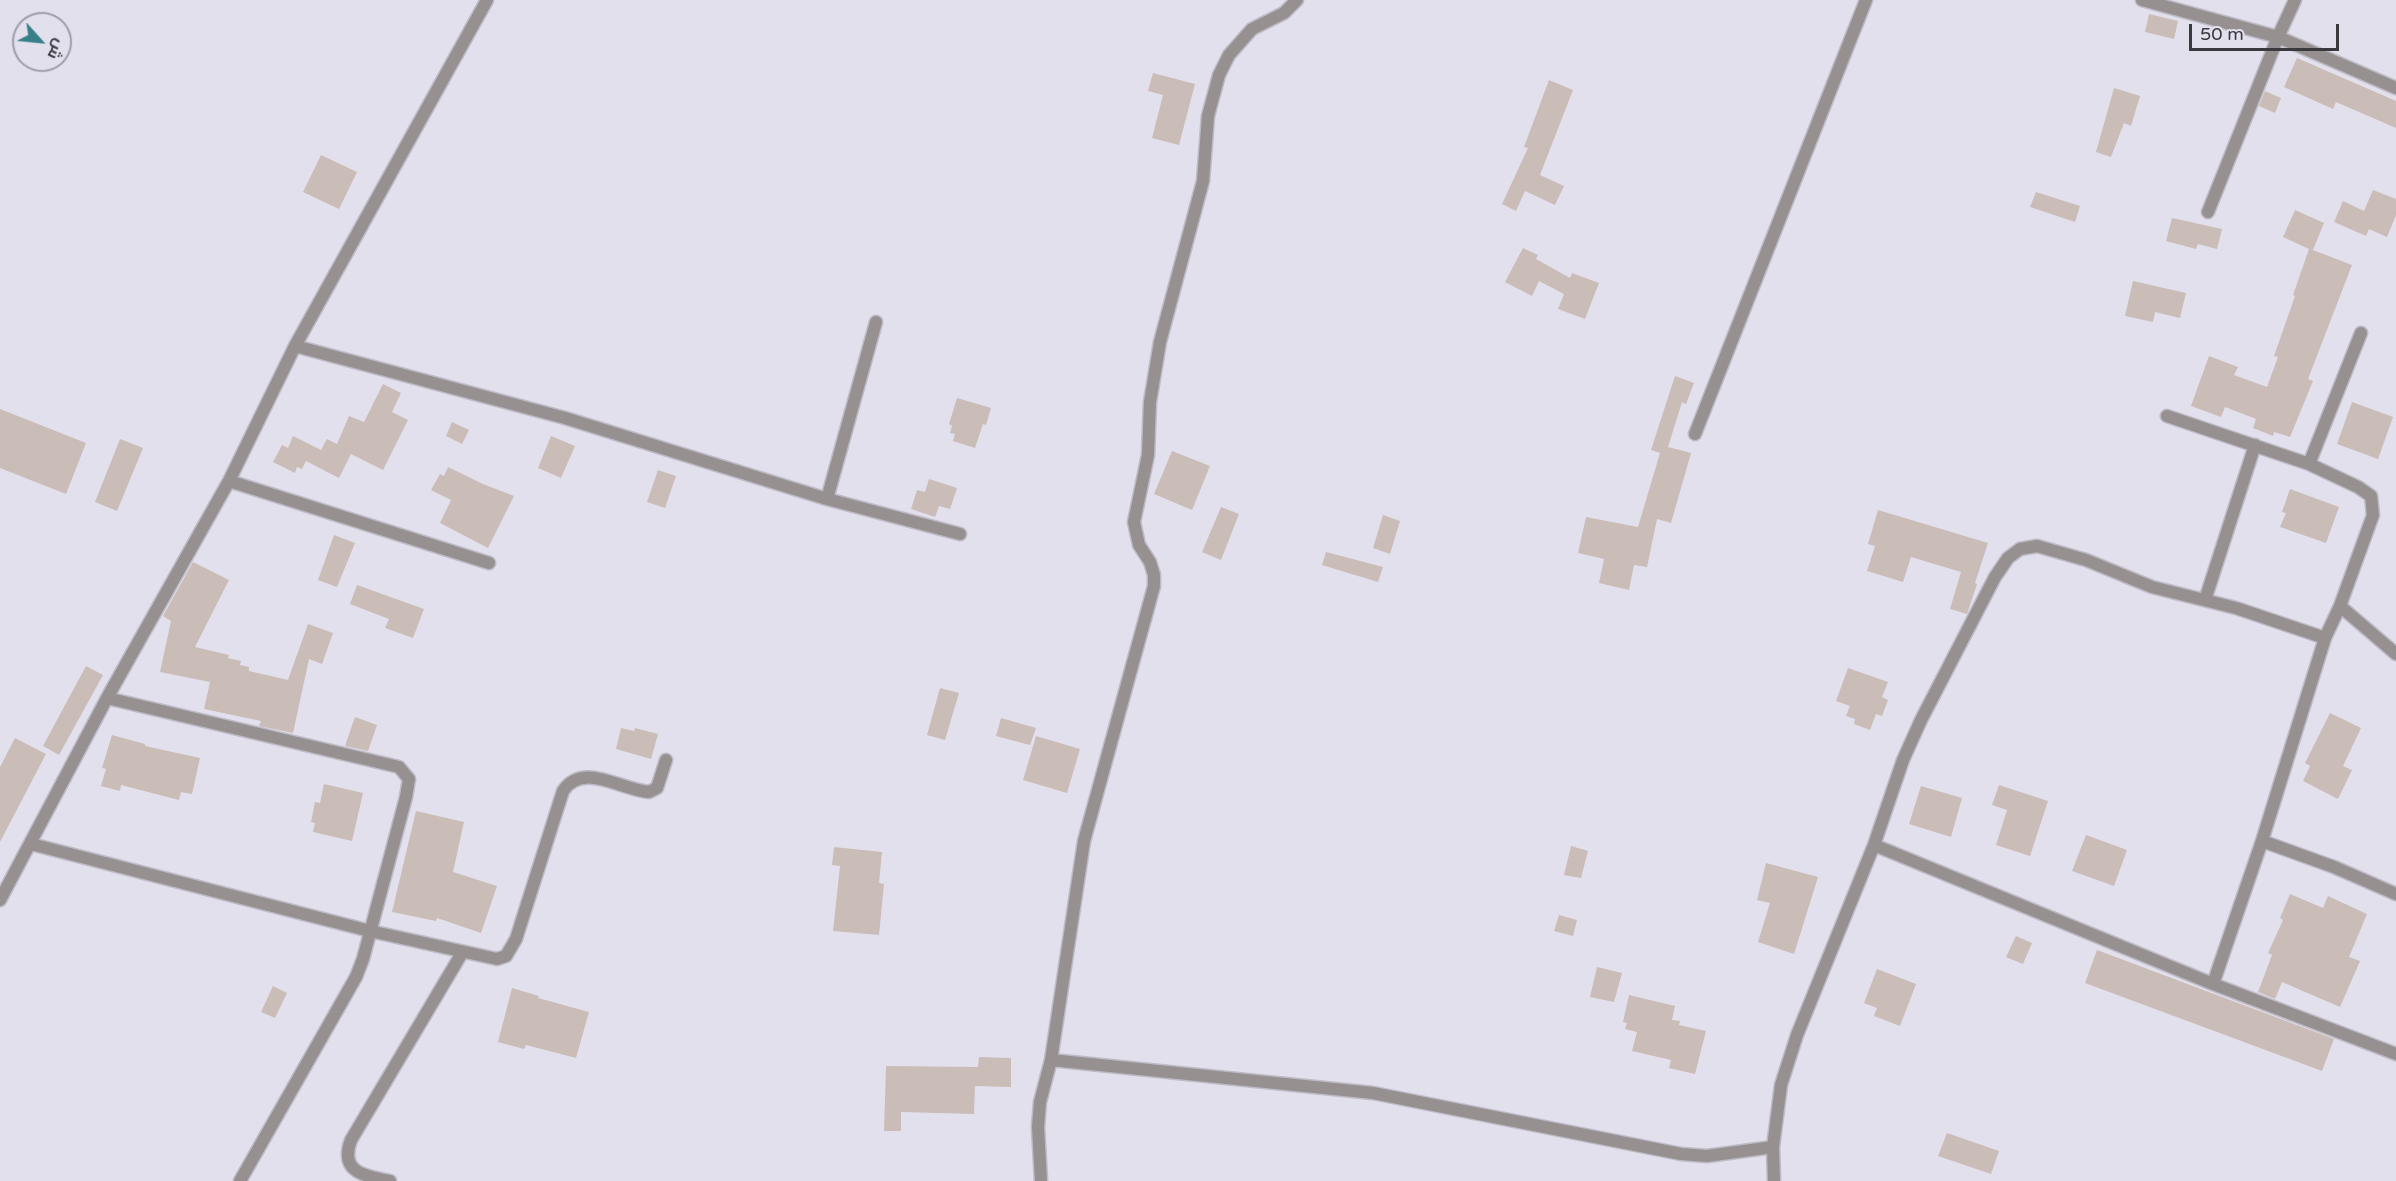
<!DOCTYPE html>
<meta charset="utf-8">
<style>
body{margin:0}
#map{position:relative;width:2396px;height:1181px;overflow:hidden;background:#e3e0ed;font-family:"Varela Round",Cairo,sans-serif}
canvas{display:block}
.north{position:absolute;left:12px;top:12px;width:60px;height:60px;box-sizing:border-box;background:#e3e0ed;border:2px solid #9f9da7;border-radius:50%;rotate:117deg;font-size:16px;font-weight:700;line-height:24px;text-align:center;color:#3a393e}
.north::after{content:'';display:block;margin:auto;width:21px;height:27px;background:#388088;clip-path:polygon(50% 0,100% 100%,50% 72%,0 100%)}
.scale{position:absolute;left:2189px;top:24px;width:150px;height:27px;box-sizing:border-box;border:3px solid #3a393e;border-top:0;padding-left:8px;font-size:18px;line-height:21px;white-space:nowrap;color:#3a393e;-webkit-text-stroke:4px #e3e0ed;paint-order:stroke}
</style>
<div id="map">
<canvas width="2396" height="1181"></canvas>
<div class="north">ش</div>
<div class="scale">50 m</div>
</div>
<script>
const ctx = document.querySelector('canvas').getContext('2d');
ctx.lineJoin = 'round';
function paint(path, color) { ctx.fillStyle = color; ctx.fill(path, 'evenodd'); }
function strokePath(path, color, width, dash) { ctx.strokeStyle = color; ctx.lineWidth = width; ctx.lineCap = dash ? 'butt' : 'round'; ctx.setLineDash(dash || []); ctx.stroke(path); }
const building = new Path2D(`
 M2149 14 2178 21 2174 39 2145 32Z
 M2297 58 2396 101V128L2336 102 2333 109 2284 87Z
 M1153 73 1195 84 1179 145 1152 138 1163 95 1148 91Z
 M1549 80 1573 90 1540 175 1564 186 1555 205 1525 191 1516 211 1502 204 1528 148 1524 147Z
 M2114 88 2140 96 2131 126 2124 123 2111 157 2096 152Z
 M2265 91 2281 98 2275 113 2259 106Z
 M321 155 357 172 339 209 303 192Z
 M2373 190 2396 199V215L2387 237 2369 229 2366 236 2334 222 2343 201 2364 211Z
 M2036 192 2080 206 2075 222 2030 207Z
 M2295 210 2324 223 2313 250 2352 265 2308 379 2313 381 2290 437 2274 432 2273 436 2253 428 2256 419 2225 407 2221 417 2191 406 2209 356 2238 367 2234 375 2267 387 2278 357 2274 356 2295 296 2293 295 2309 249 2283 237Z
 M2172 218 2222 229 2217 249 2198 244 2196 249 2166 241Z
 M1523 248 1538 255 1536 259 1570 278 1572 273 1599 283 1585 319 1558 309 1564 294 1539 281 1532 296 1505 282Z
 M2133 281 2186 293 2180 318 2155 312 2153 322 2125 316Z
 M1675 376 1694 383 1686 404 1682 402 1668 447 1691 453 1671 523 1657 519 1647 567 1634 565 1629 590 1599 583 1604 559 1578 553 1586 517 1638 527 1660 453 1651 450Z
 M383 384 401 393 392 412 408 420 383 470 351 454 339 478 306 461 302 469 297 467 295 473 273 462 282 445 288 448 293 436 321 450 327 439 337 444 349 416 364 422Z
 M957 398 991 408 986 425 983 424 975 448 953 441 955 434 950 433 952 426 949 424Z
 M2352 402 2393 417 2378 459 2337 444Z
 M0 409 86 443 66 494 0 468Z
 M452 422 469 430 462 444 446 436Z
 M551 436 575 446 561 478 538 468Z
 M120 439 143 448 117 511 95 502Z
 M1172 451 1210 466 1192 510 1154 494Z
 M448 467 483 484 514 496 488 548 440 523 451 500 431 490 440 474 444 476Z
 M658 470 676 476 665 508 647 502Z
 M929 479 957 488 950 509 939 506 935 517 911 509 917 490 925 492Z
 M2290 489 2339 507 2326 543 2280 527 2286 513 2282 512Z
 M1221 507 1239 514 1221 560 1202 552Z
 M1878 510 1988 543 1975 583 1977 584 1967 614 1950 609 1961 572 1911 557 1903 582 1867 571 1875 546 1868 544Z
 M1383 515 1400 521 1390 554 1373 548Z
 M334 535 355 543 337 587 318 580Z
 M1326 552 1383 567 1378 582 1322 565Z
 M193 562 229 580 195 647 229 655 228 658 241 661 240 665 249 667V671L288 680 308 624 333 633 322 664 309 659 293 733 259 726 261 721 204 709 210 682 160 672 171 621 163 616Z
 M357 585 424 609 413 638 385 628 389 619 350 604Z
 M86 666 103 675 59 755 43 746Z
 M1848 668 1888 682 1882 697 1888 700 1882 716 1876 714 1870 730 1854 724 1855 719 1846 716 1850 706 1836 701Z
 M940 688 959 693 945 740 927 735Z
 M2330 713 2361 728 2343 766 2352 770 2338 799 2303 781 2310 766 2305 763Z
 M355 717 377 725 368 751 345 746Z
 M1001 718 1036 728 1030 745 996 736Z
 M621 728 634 731 635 728 658 734 651 759 616 749Z
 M112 735 145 744V746L200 758 192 794 181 792 179 800 121 785 120 791 101 786 106 769 102 768Z
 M1036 736 1080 749 1067 793 1023 780Z
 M15 738 46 754 0 842V767Z
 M324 784 363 793 352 841 313 832 315 823 311 822 315 802 320 803Z
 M1999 785 2048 801 2030 856 1996 845 2007 810 1992 805Z
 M1921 786 1962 798 1951 837 1909 824Z
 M416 811 464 822 453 872 497 886 481 933 437 918 436 921 392 912Z
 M2086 835 2127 850 2114 886 2072 871Z
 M1571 846 1588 851 1581 878 1564 875Z
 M834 847 882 852 879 883 884 884 879 935 833 931 840 866 832 865Z
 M1766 863 1818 877 1794 954 1758 942 1770 903 1757 900Z
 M2290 894 2323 908 2328 896 2367 914 2349 957 2360 961 2340 1007 2282 982 2275 999 2258 992 2272 955 2268 953 2283 920 2280 918Z
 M1559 915 1577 920 1573 936 1554 931Z
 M2016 936 2032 943 2023 964 2006 957Z
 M2097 950 2334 1039 2322 1071 2085 983Z
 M1597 967 1622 973 1614 1002 1590 997Z
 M1877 969 1916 984 1900 1026 1874 1016 1877 1008 1864 1003Z
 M273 986 287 993 275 1018 261 1012Z
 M512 988 539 996 538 998 589 1012 576 1058 526 1045 524 1049 498 1042Z
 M1629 995 1675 1006 1672 1020 1680 1021 1679 1025 1706 1031 1695 1074 1669 1068 1671 1060 1632 1051 1637 1032 1625 1029 1627 1023 1623 1022Z
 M979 1057 1011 1058V1087L975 1086 974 1114 901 1112V1131H884L886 1066 978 1067Z
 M1947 1133 1999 1151 1991 1174 1938 1156Z`);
const minor = new Path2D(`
 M2142 0 2278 37 2396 88
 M2208 212 2278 37 2295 0
 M295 346 565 418 827 499 960 534
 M2167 416 2309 464 2358 487 2371 496 2373 515 2340 606 2325 638 2262 841 2213 984
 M1695 434 1866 0
 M2309 464 2361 333
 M229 481 489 563
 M827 499 876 322
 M2205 600 2255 445
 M2340 606 2396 654
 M107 698 399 767 409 779 406 797 363 959 356 977 240 1181
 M2262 841 2334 867 2396 894
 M31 844 370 931 497 959 506 956 516 939 563 791C583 761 621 790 649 792L657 788 666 760
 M1874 845 2213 984 2396 1054
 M0 900 107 698 229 481 295 346 487 0
 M1051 1060 1373 1093 1681 1154 1707 1156 1773 1147
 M390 1181C364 1176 339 1172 351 1140L462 953
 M1041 1181 1038 1127 1040 1102 1051 1060 1084 841 1154 586V575L1150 562 1139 545 1134 522 1148 455 1150 402 1160 342 1203 181 1208 116 1219 75 1229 55 1252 29 1284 13 1297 0
 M1774 1181 1773 1147 1781 1085 1797 1035 1874 845 1903 760 1921 720 1995 577 2008 558 2020 549 2037 546 2086 560 2152 587 2236 608 2325 638`);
paint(building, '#cabcb6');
strokePath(minor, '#bebbc6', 15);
strokePath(minor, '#969090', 12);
</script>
